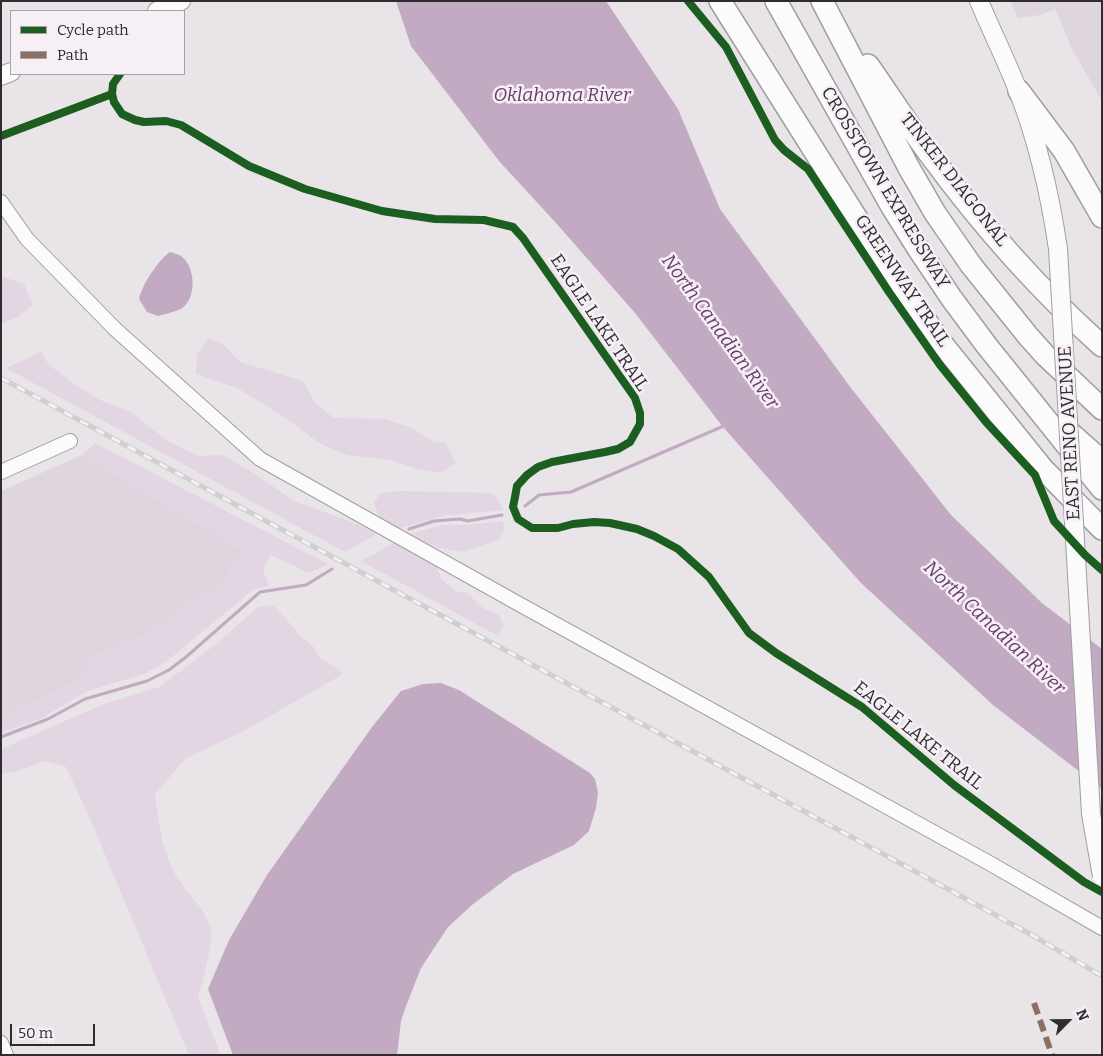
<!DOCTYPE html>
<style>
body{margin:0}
#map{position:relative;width:1103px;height:1056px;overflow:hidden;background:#e8e4e8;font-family:Bitter,serif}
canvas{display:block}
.frame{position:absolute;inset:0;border:2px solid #2f2c2f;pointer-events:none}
.legend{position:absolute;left:10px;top:10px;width:175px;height:65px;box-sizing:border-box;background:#f6f0f6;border:1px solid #a6a2a6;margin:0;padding:6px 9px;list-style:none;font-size:15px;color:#2f2c2f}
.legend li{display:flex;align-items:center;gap:10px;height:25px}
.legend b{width:25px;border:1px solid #a6a2a6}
.north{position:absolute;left:1043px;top:996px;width:50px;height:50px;-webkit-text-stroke:4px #f6f0f6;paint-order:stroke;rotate:67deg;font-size:14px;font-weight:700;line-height:20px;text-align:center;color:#2f2c2f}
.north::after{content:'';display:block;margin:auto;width:18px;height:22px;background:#2f2c2f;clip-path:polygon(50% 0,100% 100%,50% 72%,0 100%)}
.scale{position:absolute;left:10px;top:1024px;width:85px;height:22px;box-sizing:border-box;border:2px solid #2f2c2f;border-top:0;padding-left:6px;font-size:15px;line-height:18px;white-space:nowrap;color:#2f2c2f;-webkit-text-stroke:4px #f6f0f6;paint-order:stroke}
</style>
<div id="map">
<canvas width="1103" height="1056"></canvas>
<div class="frame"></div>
<ul class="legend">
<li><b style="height:6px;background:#1b5e20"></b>Cycle path</li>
<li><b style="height:6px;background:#8d6e63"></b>Path</li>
</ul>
<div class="north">N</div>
<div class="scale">50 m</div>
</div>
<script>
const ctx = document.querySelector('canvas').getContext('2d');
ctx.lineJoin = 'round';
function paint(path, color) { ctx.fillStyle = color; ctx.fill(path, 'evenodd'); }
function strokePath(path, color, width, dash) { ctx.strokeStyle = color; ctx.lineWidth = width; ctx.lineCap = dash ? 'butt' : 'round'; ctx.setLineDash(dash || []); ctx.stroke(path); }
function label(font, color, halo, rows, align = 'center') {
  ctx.font = font + ' Bitter,serif'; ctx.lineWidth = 5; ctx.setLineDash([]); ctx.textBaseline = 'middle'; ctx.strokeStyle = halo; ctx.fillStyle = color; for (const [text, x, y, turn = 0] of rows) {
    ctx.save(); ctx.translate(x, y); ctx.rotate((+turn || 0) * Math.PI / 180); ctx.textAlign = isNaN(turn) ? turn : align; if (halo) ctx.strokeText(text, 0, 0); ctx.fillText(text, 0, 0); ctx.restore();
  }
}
const built = new Path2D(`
 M1010 1H1102V101L1072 49 1055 9 1040 15 1018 18Z
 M82 455 244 551 218 589 179 607 172 617 140 637 95 656 74 683 1 716V491Z`);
const green = new Path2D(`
 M1 276 24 284 33 305 18 317 1 324Z
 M209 338 223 344 240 362 303 381 315 403 334 418 385 419 412 428 435 443 445 442 456 462 442 473 417 469 390 460 347 455 321 444 281 415 237 388 196 374 197 354Z
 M41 352 49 365 77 386 100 400 131 412 166 440 198 456 222 455 249 470 296 502 344 519 378 533 345 552 6 368Z
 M95 443 328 564 309 573 271 555 263 569 269 586 254 589 167 661 144 674 88 691 40 719 1 733V716L74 683 95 656 140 637 172 617 179 607 218 589 244 551 82 455Z
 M400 491 491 493 499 501 503 510 442 516 397 529 380 518 374 503 380 493Z
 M503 521 504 530 500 539 464 552 439 548 407 535 441 525H466Z
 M398 541 435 563 442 580 456 591 467 593 483 608 499 615 504 626 498 636 361 561Z
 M273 605 287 620 302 638 313 646 321 659 334 666 343 674 242 732 186 758 155 794C159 823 162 853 178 879 189 896 207 910 211 931 214 941 201 986 198 998L221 1055H189L88 814 66 767 46 761 14 772 1 774V749L104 704 159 687 215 645 258 607Z`);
const water = new Path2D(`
 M396 1H606L678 109 720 209 851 388 951 515 1042 603 1102 649V789L993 705 860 582 723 427 635 313 556 223 499 161 411 46Z
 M170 252C173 253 178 254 181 256 196 267 197 299 181 309 174 312 165 314 158 316L147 312 139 299C142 285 158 260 170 252Z
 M441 683 459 690 590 773 595 779 598 793 596 808 589 831 574 845 513 874 472 905 448 927 421 968 406 1006 401 1021 397 1055H233L208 989 229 940 267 875 372 727 401 691 423 684Z`);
const stream = new Path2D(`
 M525 506 539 495 571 492 726 425
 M409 529 434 521 460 519 468 521 502 515
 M1 737 48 719 85 699 147 681 169 670 186 657 260 592 306 585 332 569`);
const minor = new Path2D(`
 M1 202 27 239 115 329 260 459 519 604 991 864 1102 928
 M1 472 70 441
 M1 1043 6 1055`);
const major = new Path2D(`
 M979 1C992 32 1007 62 1019 93 1039 145 1050 194 1058 249
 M157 11 181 1
 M1 76 11 72`);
const highway = new Path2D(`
 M720 1 876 249 940 341 1043 469 1102 529
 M776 1 892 207 919 250 952 299 987 346 1102 489
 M822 1 909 168 935 213 971 265 1028 336 1045 355 1102 409
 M868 65C889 95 909 126 931 156 981 224 1039 290 1102 346
 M1019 91 1064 151 1102 217
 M1068 431 1102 461`);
const rail = new Path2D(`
 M1 378 922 875 1032 935 1102 976`);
const majorBridge = new Path2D(`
 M1058 249 1091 814 1102 876`);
const quiet = new Path2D(`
 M1034 1003 1052 1055`);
const cycleway = new Path2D(`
 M688 1 726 47 775 140 784 150 808 169 889 292 940 365 986 422 1035 475 1054 521 1085 555 1102 570
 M120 74 113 84 112 94 114 102 122 114 135 120 144 122 166 121 181 125 249 166 305 189 382 211 435 219 484 220 513 227 523 238 635 398 640 413V424L630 442 618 449 605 452 552 462 538 467 527 475 517 486 515 497 513 507 518 519 532 528H558L573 524 594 522 610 523 637 529 654 536 678 549 709 577 749 633 776 653 862 707 954 785 1084 882 1102 892
 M1 136 112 94`);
const streetNames = [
 ["TINKER DIAGONAL",954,180,52],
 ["CROSSTOWN EXPRESSWAY",885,188,59],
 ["GREENWAY TRAIL",902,281,56],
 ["EAGLE LAKE TRAIL",599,323,56],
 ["EAST RENO AVENUE",1070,433,-93],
 ["EAGLE LAKE TRAIL",918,736,39]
];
const waterNames = [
 ["Oklahoma River",562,96],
 ["North Canadian River",720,332,54],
 ["North Canadian River",994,628,43]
];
paint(built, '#ded5de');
paint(green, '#e3d6e3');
paint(water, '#c2abc2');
strokePath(stream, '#c2abc2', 3);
strokePath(minor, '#a09ea0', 16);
strokePath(major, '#a09ea0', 20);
strokePath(highway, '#a09ea0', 24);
strokePath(minor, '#fcfbfc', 14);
strokePath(major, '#fcfbfc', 18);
strokePath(highway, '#fcfbfc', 21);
strokePath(rail, '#cfcfcf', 5);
strokePath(rail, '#f6f0f6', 3, [9]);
strokePath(majorBridge, '#a09ea0', 20, []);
strokePath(majorBridge, '#fcfbfc', 18);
strokePath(quiet, '#8d6e63', 6, [12, 6]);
strokePath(cycleway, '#1b5e20', 8);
label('18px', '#2f2c2f', '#f6f0f6', streetNames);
label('italic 19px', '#673e68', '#f6f0f6', waterNames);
</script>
